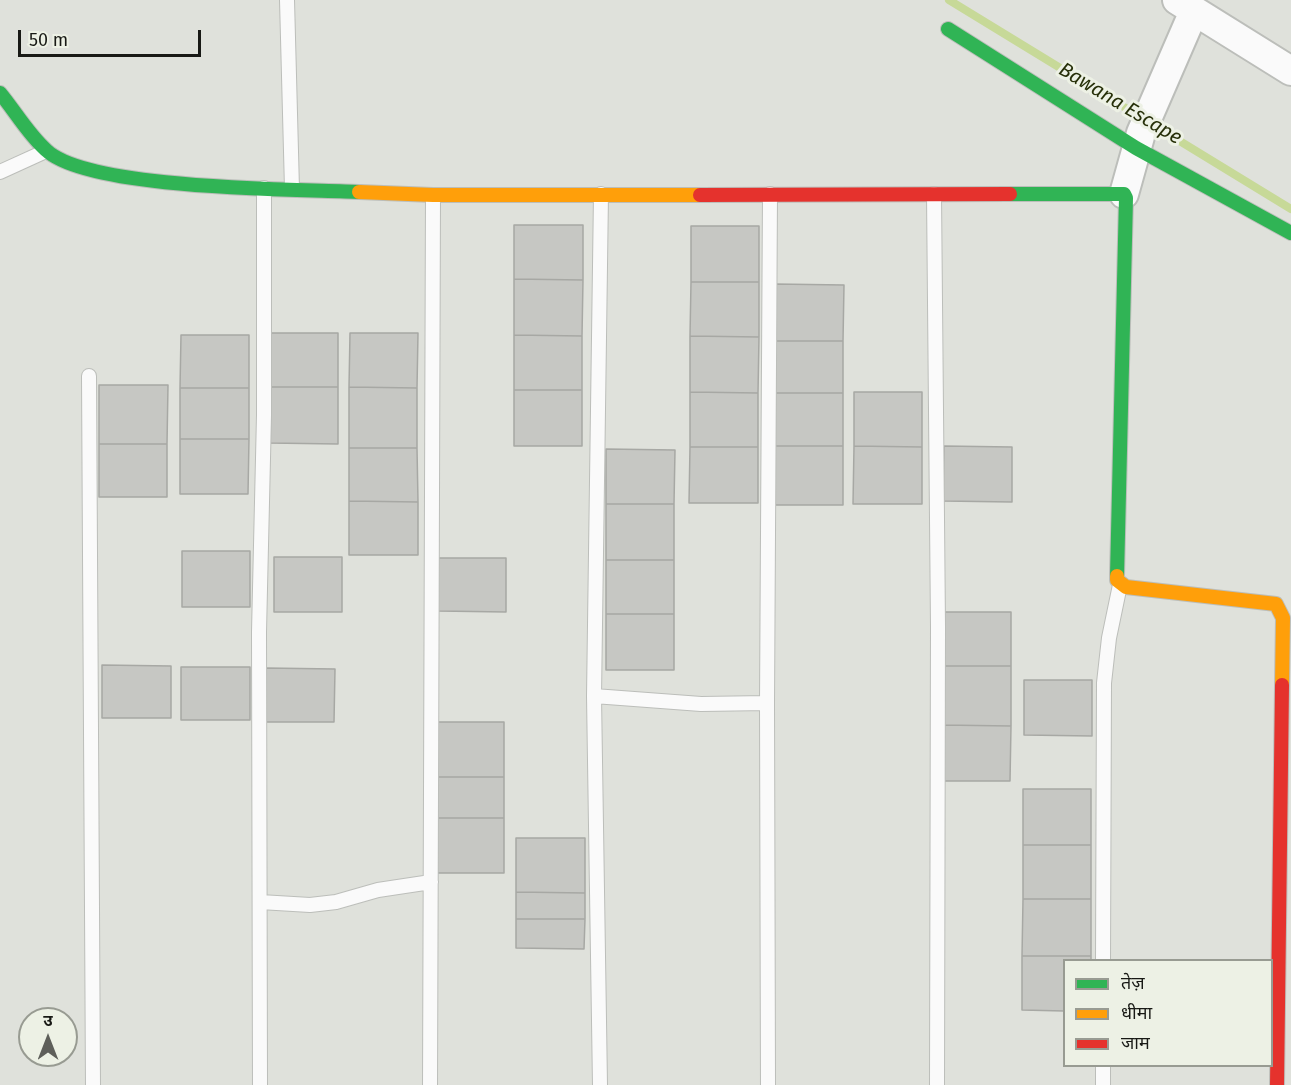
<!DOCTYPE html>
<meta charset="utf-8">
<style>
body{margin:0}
#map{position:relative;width:1291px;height:1085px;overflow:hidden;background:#dfe1db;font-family:"Fira Sans","Noto Sans Devanagari",sans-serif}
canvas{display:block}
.legend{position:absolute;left:1063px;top:959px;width:210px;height:108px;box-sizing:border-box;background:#edf1e5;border:2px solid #989b92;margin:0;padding:8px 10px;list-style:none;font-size:18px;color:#181915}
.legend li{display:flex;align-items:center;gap:12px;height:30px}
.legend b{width:30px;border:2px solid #989b92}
.north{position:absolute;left:18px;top:1007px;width:60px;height:60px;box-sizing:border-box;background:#edf1e5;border:2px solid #989b92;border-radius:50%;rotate:0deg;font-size:16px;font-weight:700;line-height:24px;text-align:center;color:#181915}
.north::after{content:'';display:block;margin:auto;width:21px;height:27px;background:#5e5f5a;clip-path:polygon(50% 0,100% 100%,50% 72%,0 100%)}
.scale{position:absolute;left:18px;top:30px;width:183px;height:27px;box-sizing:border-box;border:3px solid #181915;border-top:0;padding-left:8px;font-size:18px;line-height:21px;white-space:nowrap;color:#181915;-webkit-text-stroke:4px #edf1e5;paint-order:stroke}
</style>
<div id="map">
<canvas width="1291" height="1085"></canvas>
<ul class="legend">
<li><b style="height:8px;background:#30b455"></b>तेज़</li>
<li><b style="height:8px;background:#ff9f0a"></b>धीमा</li>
<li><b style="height:8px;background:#e5322d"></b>जाम</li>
</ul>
<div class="north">उ</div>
<div class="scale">50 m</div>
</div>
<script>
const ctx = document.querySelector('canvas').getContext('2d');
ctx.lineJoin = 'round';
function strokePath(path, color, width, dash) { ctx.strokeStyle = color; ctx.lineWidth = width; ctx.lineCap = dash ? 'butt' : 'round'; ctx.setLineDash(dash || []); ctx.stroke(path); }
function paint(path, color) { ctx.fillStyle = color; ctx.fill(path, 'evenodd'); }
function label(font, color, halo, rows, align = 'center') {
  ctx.font = font + ' "Fira Sans",sans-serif'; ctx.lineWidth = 6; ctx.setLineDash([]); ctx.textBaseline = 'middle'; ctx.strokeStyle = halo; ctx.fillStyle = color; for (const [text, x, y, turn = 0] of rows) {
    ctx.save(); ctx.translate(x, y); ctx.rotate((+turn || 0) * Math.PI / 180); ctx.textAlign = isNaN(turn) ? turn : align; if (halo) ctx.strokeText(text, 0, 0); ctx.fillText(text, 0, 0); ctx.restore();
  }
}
const stream = new Path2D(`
 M949 0 1291 209`);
const building = new Path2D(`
 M514 225H583V280L514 279Z
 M691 226H759V282H691Z
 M514 279 583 280 582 336 514 335Z
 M691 282H759V337L690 336Z
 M775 284 844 285 843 341H775Z
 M270 333H338V387H269Z
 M350 333H418L417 388 349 387Z
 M181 335H249V388H180Z
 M514 335 582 336V390H514Z
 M690 336 759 337 758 393 690 392Z
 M775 341H843V393H775Z
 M99 385H168L167 444H99Z
 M269 387H338V444L269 443Z
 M349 387 417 388V448H349Z
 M180 388H249V439H180Z
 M514 390H582V446H514Z
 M690 392 758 393V447H690Z
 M854 392H922V447L854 446Z
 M775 393H843V446H775Z
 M180 439H249L248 494H180Z
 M99 444H167V497H99Z
 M775 446H843V505H774Z
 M854 446 922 447V504H853Z
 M944 446 1012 447V502L943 501Z
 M690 447H758V503H689Z
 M349 448H417L418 502 349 501Z
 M606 449 675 450 674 504H606Z
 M349 501 418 502V555H349Z
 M606 504H674V560H606Z
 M182 551H250V607H182Z
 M274 557H342V612H274Z
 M438 558H506V612L438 611Z
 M606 560H674V614H606Z
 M943 612H1011V666H943Z
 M606 614H674V670H606Z
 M102 665 171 666V718H102Z
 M943 666H1011V726L942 725Z
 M181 667H250V720H181Z
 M266 668 335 669 334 722H266Z
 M1024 680H1092V736L1024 735Z
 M436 722H504V777H436Z
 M942 725 1011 726 1010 781H942Z
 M436 777H504V818H436Z
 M1023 789H1091V845H1023Z
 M436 818H504V873H436Z
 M516 838H585V893L516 892Z
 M1023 845H1091V899H1023Z
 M516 892 585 893V919H516Z
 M1023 899H1091V956H1022Z
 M516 919H585L584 949 516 948Z
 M1022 956H1091V960H1064V1011L1022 1010Z`);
const lane = new Path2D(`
 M287 0 292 189
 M0 172 46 151
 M934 194 938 627 937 1085
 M89 376 93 1085
 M594 696 701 704 767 703
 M260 902 310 905 336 902 378 890 431 882
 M1103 960 1104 683 1109 638 1120 585
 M1103 1066V1085
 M260 1085 259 632 264 415V188
 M430 1085 433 195
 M600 1085 594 696 601 194
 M768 1085 767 703 770 194`);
const street = new Path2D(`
 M1177 0 1291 71
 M1124 194 1141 133 1194 11`);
const fast = new Path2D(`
 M948 29 1136 148 1291 233
 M0 93C15 111 28 134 46 150 88 190 295 189 359 192
 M1010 194H1124L1126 198 1117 576`);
const slow = new Path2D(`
 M359 192 433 195H700
 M1117 576V580L1126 587 1276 604 1283 618 1282 685`);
const jam = new Path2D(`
 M700 195 1010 194
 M1277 1085 1282 685`);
const waterNames = [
 ["Bawana Escape",1120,104,31]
];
strokePath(stream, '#c7d998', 8);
paint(building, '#c6c7c3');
strokePath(building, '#a7a8a4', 1.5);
strokePath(lane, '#bcbeba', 16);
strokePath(street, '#bcbeba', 32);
strokePath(fast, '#bcbeba', 16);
strokePath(slow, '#bcbeba', 16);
strokePath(jam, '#bcbeba', 16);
strokePath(lane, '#fafafa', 14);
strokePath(street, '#fafafa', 28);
strokePath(fast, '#30b455', 14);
strokePath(slow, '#ff9f0a', 14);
strokePath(jam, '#e5322d', 14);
label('italic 20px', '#273009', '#edf1e5', waterNames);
</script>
